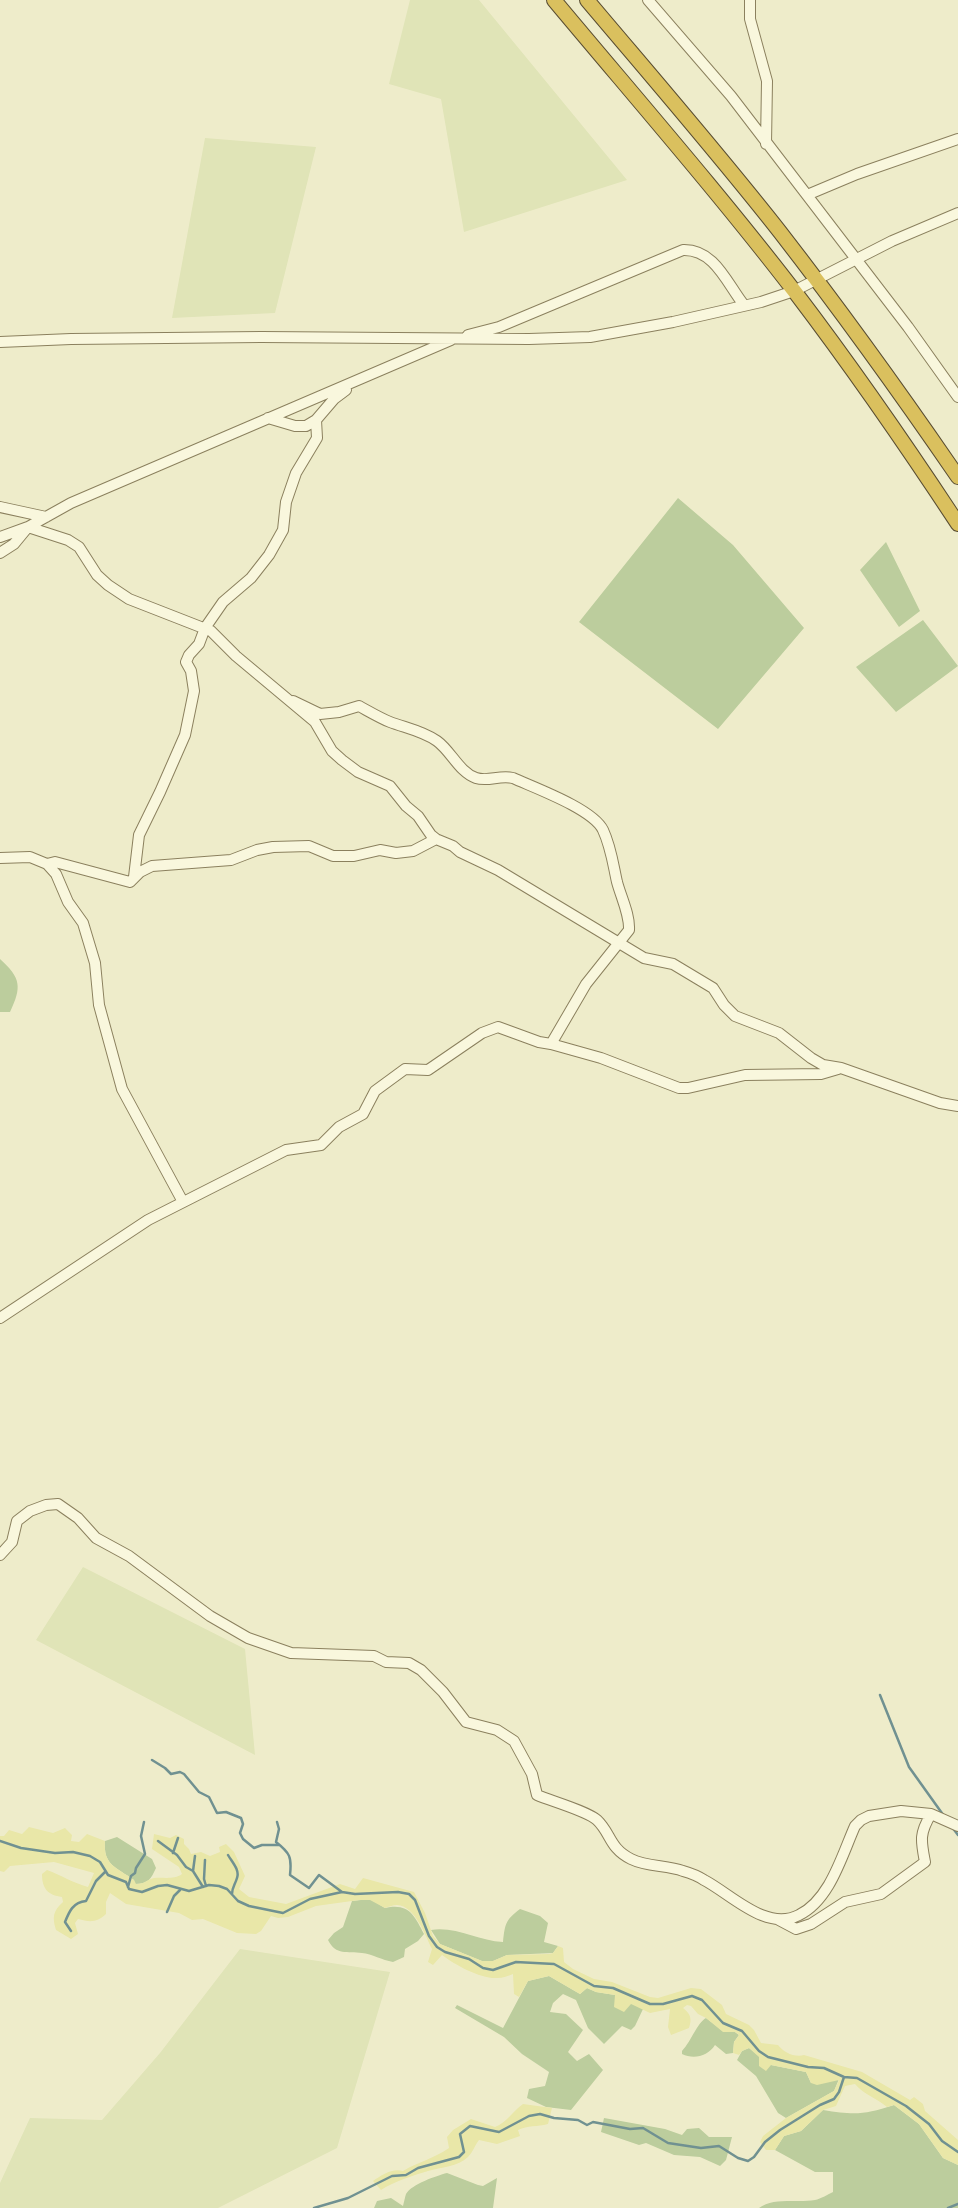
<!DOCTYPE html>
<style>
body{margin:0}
canvas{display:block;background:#eeecca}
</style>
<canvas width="958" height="2208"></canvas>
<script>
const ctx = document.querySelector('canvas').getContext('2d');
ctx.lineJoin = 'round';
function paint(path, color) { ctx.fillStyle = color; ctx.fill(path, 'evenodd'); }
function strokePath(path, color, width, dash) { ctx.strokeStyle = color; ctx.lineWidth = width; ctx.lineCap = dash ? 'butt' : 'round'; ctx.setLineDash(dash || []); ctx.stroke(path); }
const farmland = new Path2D(`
 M410 0H479L627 180 464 232 441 99 389 84Z
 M205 138 316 147 275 313 172 318Z
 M83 1567 245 1649 255 1755 36 1640Z
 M240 1949 390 1972 337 2148 218 2208H0V2183L30 2118 102 2120 160 2053Z`);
const green = new Path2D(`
 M678 498 733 545 804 628 718 729 579 622Z
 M886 542 920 611 899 627 860 570Z
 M923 620 958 666 896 712 856 667Z
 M0 959C21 978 22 987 10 1012H0Z
 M117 1837 152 1859 156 1868C151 1879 148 1884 135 1884L134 1880C116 1867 103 1865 105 1841Z
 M370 1899 385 1908C409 1903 414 1915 424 1934L418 1941 405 1949 404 1957 393 1962C382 1960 372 1954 362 1953 347 1951 336 1956 328 1940L334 1933 343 1927 352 1901Z
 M520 1909 540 1916 548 1923 544 1942 558 1946 553 1953 507 1955 493 1961H482L440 1944 431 1930C456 1926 478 1941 503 1942 505 1925 505 1920 520 1909Z
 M549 1976 580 1994 587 1988 596 1992 615 1995 643 2009 635 2026 631 2030 622 2026 604 2044 588 2028 576 2000 563 1994 553 2003 550 2012 566 2014 583 2030 568 2052 577 2061 589 2054 603 2070 571 2110 546 2107 527 2098 529 2089 545 2086 549 2072 522 2054 504 2037 455 2008 457 2005 503 2028 528 1981Z
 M706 2018 723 2031 735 2032 739 2035 734 2042 733 2053 726 2054 715 2045C708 2056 694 2060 682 2054V2051C692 2040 697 2023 706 2018Z
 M749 2048 771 2065 806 2072 811 2083 839 2079 834 2091 786 2118 778 2113 756 2076 737 2060 742 2051Z
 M894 2105 919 2124 943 2158 958 2165V2208H759C773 2197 798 2203 815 2200 821 2199 828 2194 833 2192V2172H815L775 2150 784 2136 801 2131 823 2110C854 2115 864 2115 894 2105Z
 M604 2118 665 2129 682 2135 687 2129 699 2128 709 2137H732L726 2160 720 2166 700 2157 674 2155 646 2143 639 2145 601 2132Z
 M447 2173 478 2185 483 2186 497 2178 493 2208H374L377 2201 391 2198 403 2206C404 2202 405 2197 406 2194 412 2184 436 2176 447 2173Z`);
const sand = new Path2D(`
 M29 1827 53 1833 65 1828 72 1835 71 1841 79 1842 87 1834 105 1841C103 1865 116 1867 134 1880L136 1884C145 1884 146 1880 154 1878 163 1877 174 1880 182 1874L179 1867 152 1849 154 1834 170 1838 176 1835 184 1839V1844L189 1849 191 1854 201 1852 210 1856 220 1852 219 1847 226 1844 234 1852 245 1876 239 1889 249 1897 286 1904 340 1884 355 1889 363 1878 414 1892 425 1913 433 1936 440 1944 482 1961H493L507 1955 549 1954 553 1953 558 1946 563 1948 564 1962 573 1969 594 1979 612 1982 650 1997 658 1998 691 1988 701 1989 722 2005 726 2014 749 2025 754 2030 761 2043 778 2045C783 2052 795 2058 804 2055L862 2072 910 2100 914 2097 923 2104 925 2111 958 2140V2165L943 2158 919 2124 894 2105 887 2107C877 2098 864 2095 855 2084L845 2086 836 2106 823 2110 801 2131 784 2136 775 2150H766L760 2142 763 2136 786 2118 834 2091 839 2080 817 2085 811 2083 806 2072 771 2065 766 2071 759 2066V2057L749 2048 742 2051 739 2055 733 2053 734 2042 739 2035 735 2032H723L706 2018 698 2014 691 2006 687 2005 683 2008C691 2014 692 2019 689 2028L671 2035 668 2027 670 2009 650 2013 631 2004 624 2012 614 2007 615 1995 596 1992 587 1988 580 1994 549 1976 528 1981 519 1997 514 1994 513 1974C508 1976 503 1978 497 1978 481 1979 455 1965 442 1955L433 1965 428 1962 432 1949C425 1935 415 1906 397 1905 393 1905 388 1907 385 1908L370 1900H359L316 1906 288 1917 278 1918 271 1916 261 1931 256 1934 237 1933 203 1919 192 1920 179 1913 126 1904 110 1893 106 1902V1914C97 1923 89 1922 78 1919L75 1923 78 1934 71 1939 56 1930C52 1917 53 1911 63 1902L62 1897C48 1895 42 1889 42 1874L47 1870C61 1875 73 1883 88 1887L94 1873 54 1862 10 1866 4 1872 0 1871V1836H4L9 1830 22 1834Z
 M523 2104 552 2108 548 2124C537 2127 528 2125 518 2130L520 2136 497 2144 479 2140C475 2145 473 2152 468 2157 458 2167 441 2167 428 2171 414 2175 393 2182 381 2190L373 2181C382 2175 392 2168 403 2171 418 2162 435 2158 449 2148L447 2137 453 2130 471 2119 495 2127C507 2122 512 2112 523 2104Z`);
const stream = new Path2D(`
 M880 1695 909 1767 944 1816
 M152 1760 165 1768 171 1774 180 1772 184 1774 199 1792 209 1797 217 1813 226 1812 241 1818 243 1824 240 1833 243 1839 254 1848 262 1845H279
 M277 1822 279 1829 276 1842C290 1853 292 1857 290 1875L309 1888 319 1875 342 1892
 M952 1827 958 1835
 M0 1841 21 1848 55 1853 73 1852 90 1856 100 1862 108 1875 126 1882 129 1889 142 1892 158 1886 167 1885 189 1891 209 1885 219 1886 227 1889 238 1901 249 1906 283 1913 310 1899 342 1892 355 1894 398 1892 409 1894 415 1900 429 1936 437 1947 445 1952 469 1959 483 1968 493 1970 516 1962 554 1964 594 1986 613 1988 650 2004H663L692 1996 702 2000 723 2023 742 2031 759 2051 768 2057 808 2067 824 2068 844 2077 857 2078 906 2106 929 2124 942 2141 958 2152
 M158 1841 177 1855 186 1867 193 1871 203 1887
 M173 1853 178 1838
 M228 1855C232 1862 240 1870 237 1878 235 1885 232 1887 232 1894
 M205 1860 204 1879 206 1886
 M193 1871 195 1856
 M128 1887 131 1876 135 1873 136 1868 145 1854 141 1836 144 1822
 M167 1912 174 1896 180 1890
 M71 1931 65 1922C69 1912 73 1902 86 1901L96 1881 105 1872
 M314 2208 348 2198 392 2176 406 2175 418 2168 459 2157 464 2152 460 2134 470 2126 499 2132 529 2116 540 2114 554 2118 578 2120 587 2125 593 2122 630 2129 643 2128 668 2143 701 2148 719 2146 738 2158 748 2161 754 2157 765 2142 780 2130 820 2105 834 2099 839 2092 844 2077
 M948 2208 958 2204`);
const minor = new Path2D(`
 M648 0 731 96 908 327 958 397
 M750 0V19L767 81 766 144
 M807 195 857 174 958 139
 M468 335 499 327 683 250C715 249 727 284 744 305
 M0 342 71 339 261 337 529 339 590 337 673 322 761 302 794 291 892 241 958 213
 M268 418 295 426H306L316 420 334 399 346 390
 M0 507 46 517
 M0 537 28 527 68 540 79 547 97 575 108 585 129 599 211 631 236 656 315 722 332 751 342 760 358 772 390 786 406 806 418 816 431 835 436 839 453 846 460 852 498 870 644 958 673 964 713 988 724 1005 735 1016 779 1033 811 1058 823 1065 841 1068 940 1103 958 1106
 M0 553 14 544 28 527 71 503 451 340
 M0 858 30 857 47 864 56 874 68 902 83 923 95 963 99 1005 122 1089 183 1202
 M47 864 55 862 130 882 140 872 152 866 231 860 257 850 273 847 309 846 333 856H354L380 850 396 853 413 851 436 839
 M134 877 139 835 160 792 185 735 194 691 191 671 186 662 189 655 199 644 205 628 223 602 251 578 269 555 283 530 286 502 296 473 317 438 316 420
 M551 1044 601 1058 679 1088H688L745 1075 821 1074 838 1069
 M0 1318 148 1220 286 1150 321 1145 339 1127 363 1114 375 1091 405 1069 428 1070 482 1033 498 1027 539 1042 551 1044 586 984 629 930C630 915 621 897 617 882 613 864 611 847 603 830 593 809 535 788 513 778 499 775 488 782 476 778 459 772 451 751 437 741 423 731 406 728 390 722 380 718 370 712 359 706L339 712 320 714 293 701
 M0 1555 12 1542 17 1521 30 1511 46 1505 58 1504 78 1518 96 1538 129 1556 210 1616 248 1638 291 1653 374 1656 386 1662 409 1663 421 1670 443 1692 466 1722 497 1730 514 1741 532 1774 537 1795C551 1801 587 1811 597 1820 611 1833 609 1848 631 1859 647 1867 667 1865 683 1871 690 1873 698 1876 704 1880 731 1894 766 1932 799 1915 830 1900 842 1855 855 1826L861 1820 869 1816 901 1811 931 1814 958 1826
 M779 1920 796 1929 811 1924 845 1902 881 1894 925 1862C921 1841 919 1834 931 1814`);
const highway = new Path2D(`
 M554 0C635 97 718 192 795 292 852 367 906 445 958 524
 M587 0C652 77 718 153 780 232 842 312 901 394 958 477`);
paint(farmland, '#e0e4b7');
paint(green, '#bccd9d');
paint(sand, '#e9e7a8');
strokePath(stream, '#709191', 2.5);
strokePath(minor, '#8b805e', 12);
strokePath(highway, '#594d32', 16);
strokePath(minor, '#f9f7dd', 10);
strokePath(highway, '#dac05e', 14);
</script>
